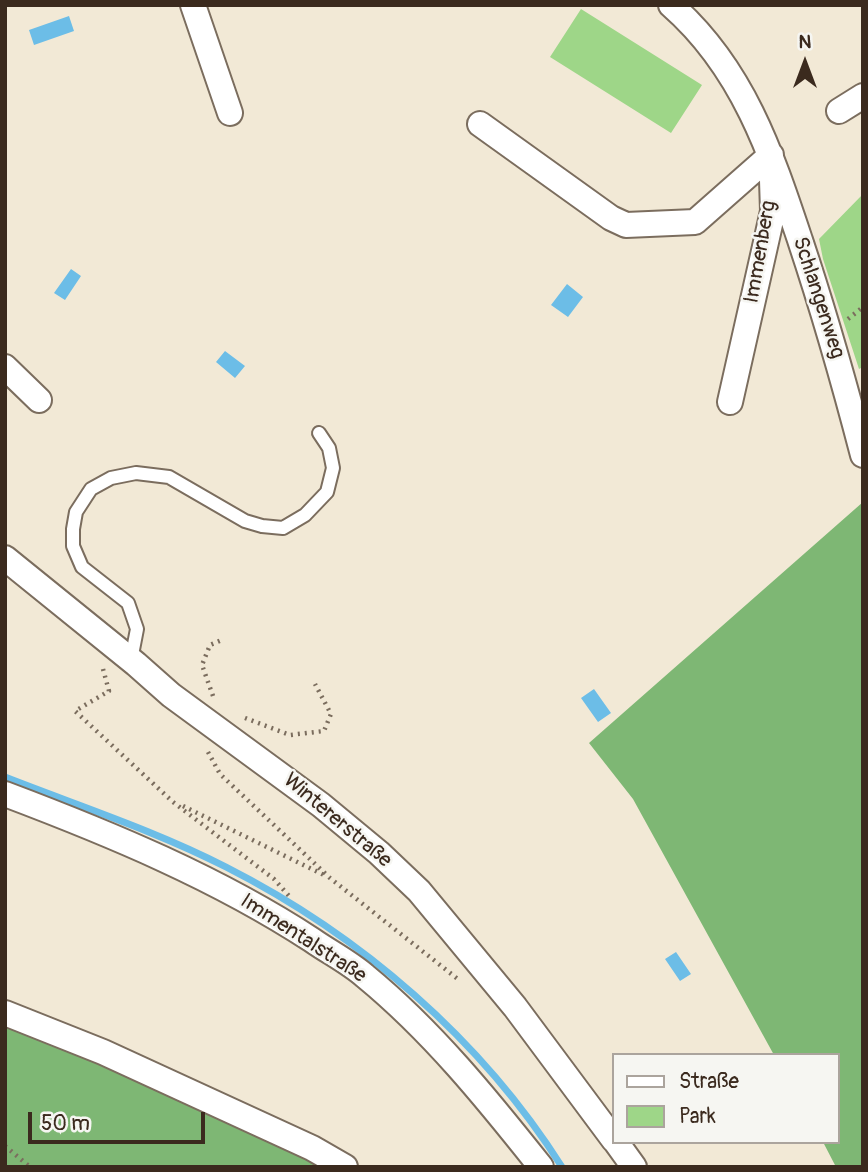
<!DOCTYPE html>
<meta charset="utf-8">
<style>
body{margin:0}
#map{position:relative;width:868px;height:1172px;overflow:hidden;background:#f2e9d6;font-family:Pangolin,sans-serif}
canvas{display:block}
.frame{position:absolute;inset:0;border:7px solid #3b2a1e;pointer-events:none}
.legend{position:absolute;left:612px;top:1053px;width:228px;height:91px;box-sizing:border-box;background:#f6f6f2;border:2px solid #aba49d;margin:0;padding:9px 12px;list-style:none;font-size:21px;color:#3b2a1e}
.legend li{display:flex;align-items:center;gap:14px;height:35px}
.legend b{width:35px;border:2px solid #aba49d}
.north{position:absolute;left:770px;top:28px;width:70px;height:70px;-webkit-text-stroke:5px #f6f6f2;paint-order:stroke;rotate:0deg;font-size:19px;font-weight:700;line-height:28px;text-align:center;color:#3b2a1e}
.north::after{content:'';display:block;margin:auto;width:24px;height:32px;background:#3b2a1e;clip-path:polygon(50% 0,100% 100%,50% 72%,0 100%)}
.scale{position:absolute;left:28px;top:1112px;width:177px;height:32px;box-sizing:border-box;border:4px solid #3b2a1e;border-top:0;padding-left:9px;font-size:21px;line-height:24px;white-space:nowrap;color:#3b2a1e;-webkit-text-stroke:5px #f6f6f2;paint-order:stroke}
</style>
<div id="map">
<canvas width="868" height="1172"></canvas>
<div class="frame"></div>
<ul class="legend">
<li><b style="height:9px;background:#fff"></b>Straße</li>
<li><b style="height:19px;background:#9ed688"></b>Park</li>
</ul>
<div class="north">N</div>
<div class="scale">50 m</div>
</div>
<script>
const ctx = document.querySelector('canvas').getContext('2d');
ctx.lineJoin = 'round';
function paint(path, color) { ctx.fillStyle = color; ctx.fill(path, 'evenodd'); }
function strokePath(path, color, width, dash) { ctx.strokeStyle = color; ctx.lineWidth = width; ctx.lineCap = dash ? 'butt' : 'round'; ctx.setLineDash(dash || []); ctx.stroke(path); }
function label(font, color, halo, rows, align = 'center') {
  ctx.font = font + ' Pangolin,sans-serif'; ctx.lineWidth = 5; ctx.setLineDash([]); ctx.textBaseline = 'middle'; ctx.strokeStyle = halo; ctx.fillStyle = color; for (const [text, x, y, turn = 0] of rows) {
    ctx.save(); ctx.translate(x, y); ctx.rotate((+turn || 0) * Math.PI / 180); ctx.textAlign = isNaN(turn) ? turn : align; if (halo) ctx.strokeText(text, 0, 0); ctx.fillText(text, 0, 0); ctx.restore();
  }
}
const green = new Path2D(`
 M581 9 702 85 671 133 550 57Z
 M863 194V367L859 369 823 259 819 239Z`);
const forest = new Path2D(`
 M863 502V1167H836L823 1142H838V1055H774L633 799 589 743Z
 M5 1011 315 1138 360 1167H5Z`);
const water = new Path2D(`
 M69 16 74 31 34 45 29 30Z
 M71 269 81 276 65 300 54 293Z
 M567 284 583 297 568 317 551 305Z
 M225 351 245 366 235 378 216 362Z
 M594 689 611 713 598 722 581 698Z
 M676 952 691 974 680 981 665 959Z`);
const stream = new Path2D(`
 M5 777C79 806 156 831 226 867 360 935 481 1039 562 1167`);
const path = new Path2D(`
 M848 319 863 307
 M103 669 109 691 75 711 173 802 274 879 290 897
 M213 696 202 665 210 645 224 639
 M245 718 290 735 324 731 331 714 315 684
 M208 752 220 774 330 878 459 980
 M183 806 326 876
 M5 1146 30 1167`);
const service = new Path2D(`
 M131 660 137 629 128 603 82 567 73 546V529L76 512 91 489 111 478 136 473 169 477 245 521 262 526 283 528 305 515 327 492 333 468 329 448 319 433`);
const minor = new Path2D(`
 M193 5 230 113
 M671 5C743 68 771 153 800 240 824 312 844 382 863 455
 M839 111 863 96
 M480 124 611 218 626 225 695 222 771 155
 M5 367 39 400
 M730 402 773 211 772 180
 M5 558 136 664 171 695 321 805 379 853 419 891 515 1007 614 1140
 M5 794C111 834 217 878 312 940 329 952 349 962 365 976 432 1031 487 1099 541 1167
 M5 1013 103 1052 312 1148 345 1167
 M616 1142 634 1167`);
const streetNames = [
 ["Immenberg",761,252,-80],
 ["Schlangenweg",818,298,72],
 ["Wintererstraße",337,821,40],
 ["Immentalstraße",303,939,33]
];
paint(green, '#9ed688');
paint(forest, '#7eb774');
paint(water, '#6cbde7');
strokePath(stream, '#6cbde7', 7);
strokePath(service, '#7b6d5e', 16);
strokePath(minor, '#7b6d5e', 28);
strokePath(path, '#7b6d5e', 4.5, [2, 5]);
strokePath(service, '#fff', 12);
strokePath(minor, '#fff', 24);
label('21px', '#3b2a1e', '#f6f6f2', streetNames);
</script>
